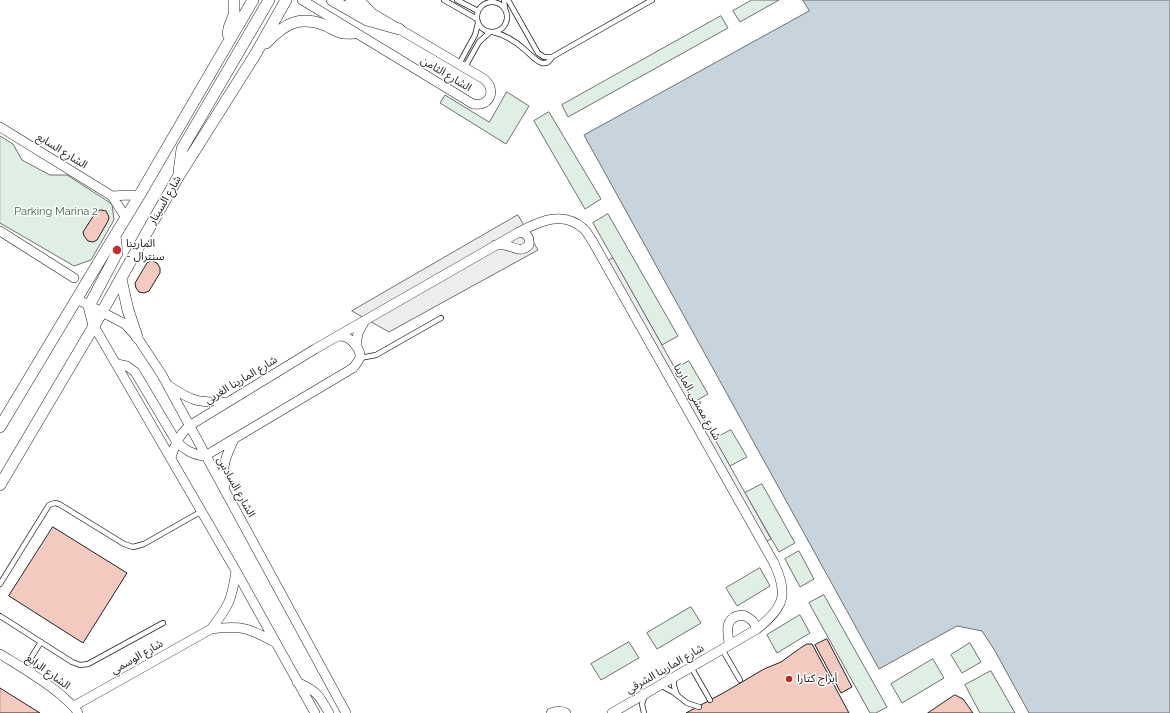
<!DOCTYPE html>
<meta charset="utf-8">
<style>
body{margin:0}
canvas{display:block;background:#fff}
</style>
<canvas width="1170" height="713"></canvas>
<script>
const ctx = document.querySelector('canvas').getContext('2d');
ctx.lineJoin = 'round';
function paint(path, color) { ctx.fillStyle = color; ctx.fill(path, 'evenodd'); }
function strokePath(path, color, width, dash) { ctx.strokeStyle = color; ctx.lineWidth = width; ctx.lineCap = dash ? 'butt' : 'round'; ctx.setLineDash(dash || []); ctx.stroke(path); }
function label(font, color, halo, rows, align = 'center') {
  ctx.font = font + ' Raleway,"Noto Sans Arabic",sans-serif'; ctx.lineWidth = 3; ctx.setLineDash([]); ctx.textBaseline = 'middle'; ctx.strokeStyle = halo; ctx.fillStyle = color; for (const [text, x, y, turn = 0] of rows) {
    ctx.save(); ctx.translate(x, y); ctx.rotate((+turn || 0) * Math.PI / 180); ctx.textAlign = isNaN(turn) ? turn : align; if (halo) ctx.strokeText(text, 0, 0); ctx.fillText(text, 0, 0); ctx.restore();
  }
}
const green = new Path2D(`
 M752 0H779L740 22 733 11Z
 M721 16 728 28 568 117 562 105Z
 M507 92 529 106 506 144 440 103 445 95 489 122Z
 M549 112 601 199 585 209 534 121Z
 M0 136 13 144 22 160 50 175H67L112 204 114 220 91 260 74 266 0 223Z
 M608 214 678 336 662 345 593 223Z
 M689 361 708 394 694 402 675 369Z
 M731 430 747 457 730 466 714 439Z
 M762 484 795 543 779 552 745 493Z
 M799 551 814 579 800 587 785 559Z
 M760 568 770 586 737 606 726 588Z
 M824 595 887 707 876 713H870L809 603Z
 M691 607 701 623 657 649 647 633Z
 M800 615 810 633 777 653 767 635Z
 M629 642 639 658 601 680 591 664Z
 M970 643 981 662 962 673 951 655Z
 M933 659 944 678 902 703 891 684Z
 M991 671 1015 713H980L965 685Z`);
const parking = new Path2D(`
 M518 215 538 250 389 332 352 311Z
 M613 258 771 539 763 543 605 263Z`);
const water = new Path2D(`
 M803 0H1170V713H1029L995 651 982 631 957 626 879 669 584 135 809 11Z`);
const building = new Path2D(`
 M101 210 106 211 109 217 108 221 97 240 93 242 88 241 84 236 83 232 96 212Z
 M152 261 157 263 160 268V273L149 291 144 293 139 292 136 288 135 283 147 263Z
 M53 527 127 573 83 643 9 596Z
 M827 639 852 687 841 693 815 645Z
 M807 644H812L849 713H686L725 692 764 669 781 662 799 649Z
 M0 688 40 713H0Z
 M955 695 963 699 973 713H928Z`);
const service = new Path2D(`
 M444 0 477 19
 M457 0 478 11
 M504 0 505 9
 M508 0 538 53 544 57H552
 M477 17a15 15 0 1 1 30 0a15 15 0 1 1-30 0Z
 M493 32C505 35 515 41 524 49 529 53 535 61 542 63 547 64 550 61 552 57L652 0
 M459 64 475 35 478 23
 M465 67 479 42 490 32
 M360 358 376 355 441 318
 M0 584 49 505 55 503 59 504 124 544 133 547 144 544 202 511
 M0 616 72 662 80 665 88 664 163 623
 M722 649 740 680
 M691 667 710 700
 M24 669 41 642
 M674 677V686L677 695
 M660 685 673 692 687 703 699 707
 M644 713 642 704 645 695`);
const minor = new Path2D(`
 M302 0 473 104C490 107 497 90 484 79L350 0
 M0 127 112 196 126 218
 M112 196 129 195 139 196
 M0 231 74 278
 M495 245C498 245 501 245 504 245 514 246 520 254 529 245 530 237 527 233 519 232
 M77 299 125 324 137 337 162 375 346 713
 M94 326 236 571 315 713
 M356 346 358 333 364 322
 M117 364 127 366 135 372 176 441C185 450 193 455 205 456
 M168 385C191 401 198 403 226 402
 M205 456 353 368C356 364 359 361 360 357 361 350 352 339 345 337 343 336 341 336 339 336
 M171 458C174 445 179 435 189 426L315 349 519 232C540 221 563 210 584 229 588 233 590 238 593 242L774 563C789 595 784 607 757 629L612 713
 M225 486C221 467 226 456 234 439
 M211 629C242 625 249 628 276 643
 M729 645C729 640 727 632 728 626 730 616 742 612 750 619 754 621 755 625 757 629
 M0 654C21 667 42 679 61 695 67 701 74 705 78 713
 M297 682C317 691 319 695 329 713
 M74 706 211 629C229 606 232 599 236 571
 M551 713C556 711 561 710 566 713`);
const tertiary = new Path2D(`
 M332 0 367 20 399 29
 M358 0 369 11
 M228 34 229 28 234 15V0
 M266 43C285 23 300 15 327 26 339 32 340 34 354 33
 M179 172 182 149 269 0
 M121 279 128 310 137 337
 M94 326 89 306 117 253 115 236
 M0 427 94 270 139 196 253 0
 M0 485 94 326 178 177 255 55 286 0`);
const markers = [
 [117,250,5,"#c62828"],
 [789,679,4,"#c62828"]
];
const streetNames = [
 ["الشارع الثامن",446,74,31],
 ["الشارع السابع",62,151,32],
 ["شارع السينار",165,200,-60],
 ["شارع المارينا الغربي",241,380,-31],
 ["شارع ممشي المارينا",697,402,61],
 ["الشارع السادس",236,487,61],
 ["شارع الوسمي",137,657,-30],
 ["شارع المارينا الشرقي",665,669,-30],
 ["الشارع الرابع",48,672,36]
];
const parkNames = [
 ["Parking Marina 2",56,212]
];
const poiNames = [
 ["المارينا",126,244],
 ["- سنترال",126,257],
 ["أبراج كتارا",797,679]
];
paint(green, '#e0efe3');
strokePath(green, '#6f6f6f', 1);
paint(parking, '#ededed');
strokePath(parking, '#6f6f6f', 1);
paint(water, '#c7d3dd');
strokePath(water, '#6f6f6f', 1);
paint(building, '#f3c9c0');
strokePath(building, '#222', 1);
strokePath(service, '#222', 6);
strokePath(minor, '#222', 10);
strokePath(tertiary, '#222', 12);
strokePath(service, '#fff', 4.5);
strokePath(minor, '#fff', 9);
strokePath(tertiary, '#fff', 11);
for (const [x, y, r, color] of markers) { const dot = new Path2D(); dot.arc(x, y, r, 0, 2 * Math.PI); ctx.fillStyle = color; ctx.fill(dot); strokePath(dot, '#fff', 1.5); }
label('11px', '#222', '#fff', streetNames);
label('11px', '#2f5e38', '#fff', parkNames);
label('11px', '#222', '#fff', poiNames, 'left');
</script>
